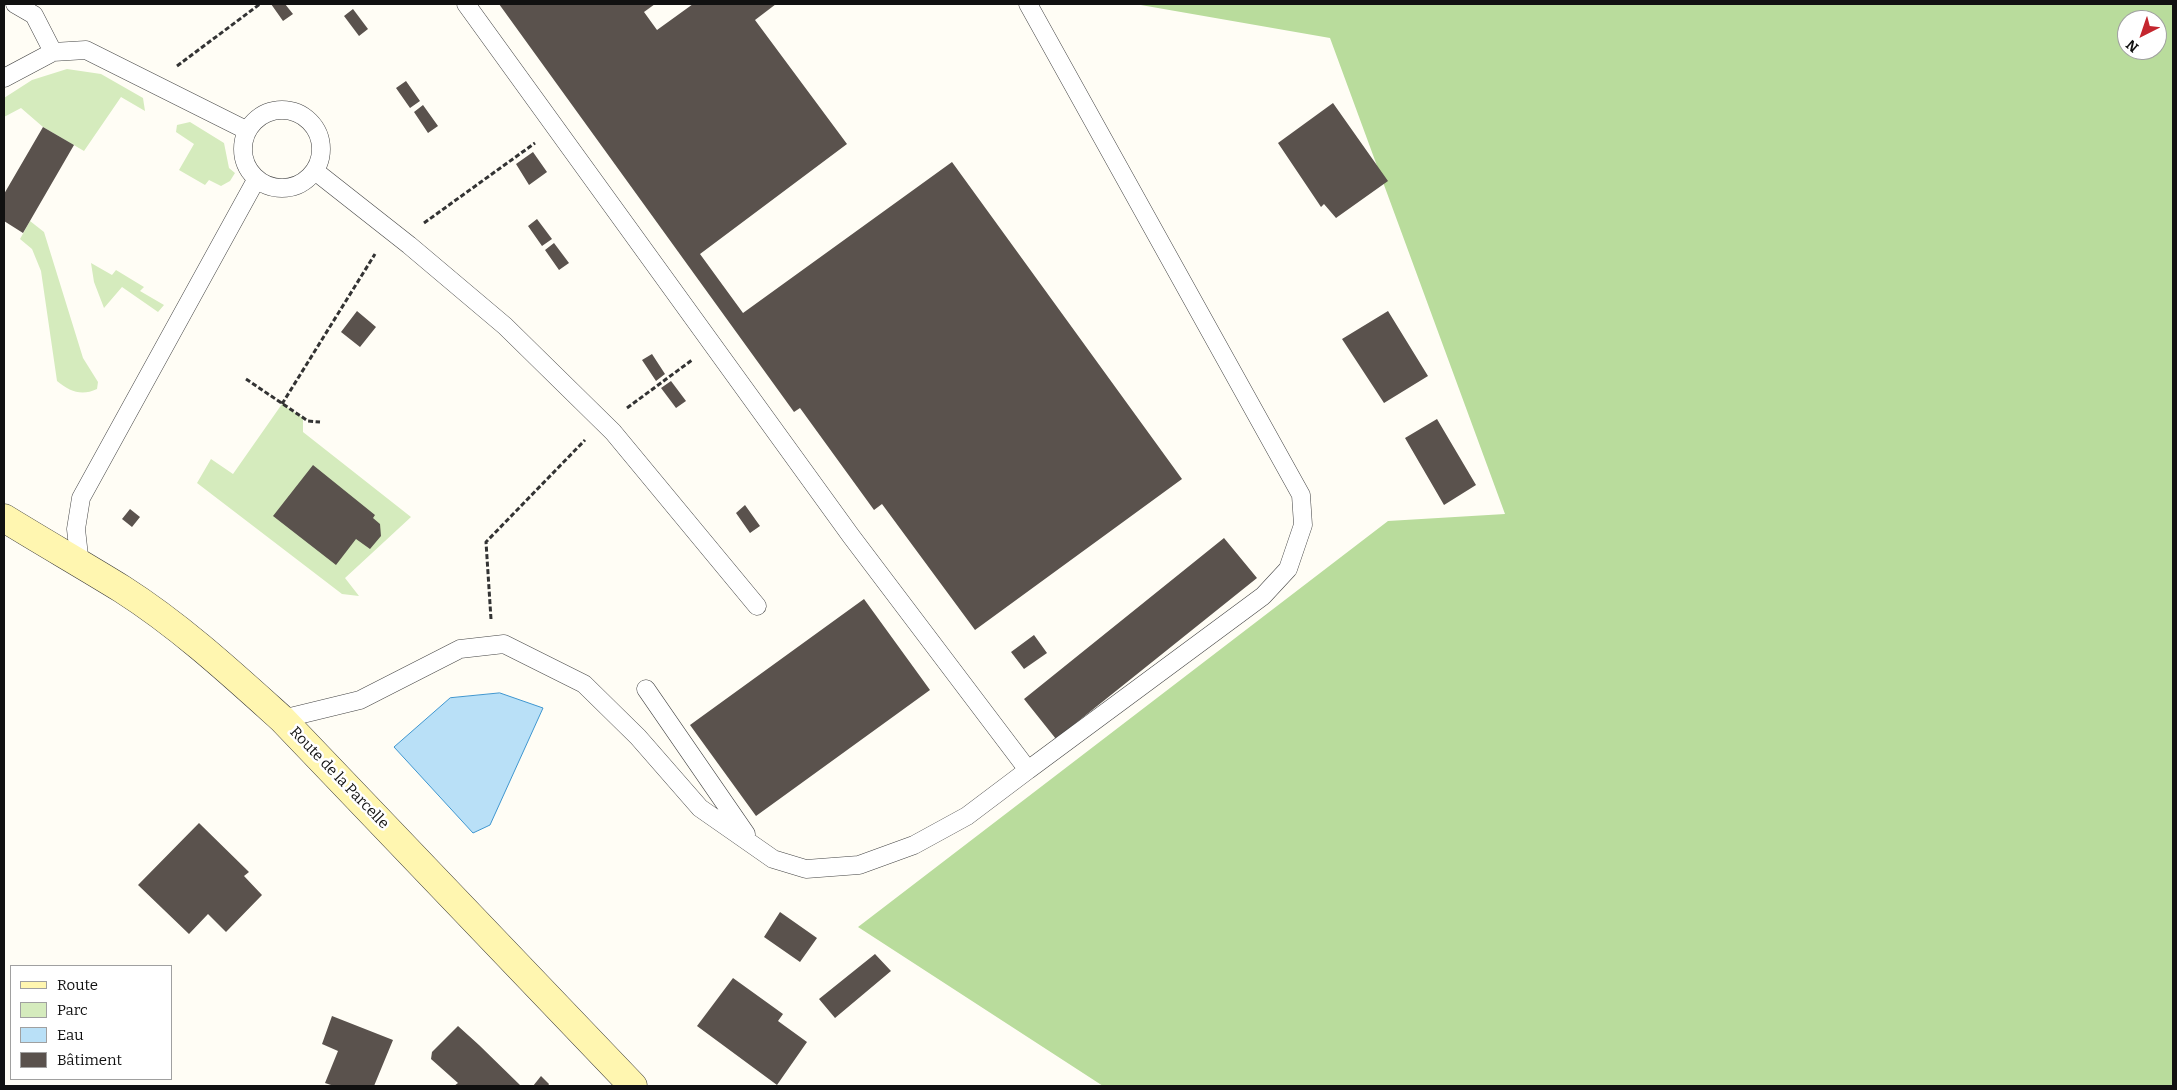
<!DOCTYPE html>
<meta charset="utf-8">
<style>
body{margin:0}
#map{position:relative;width:2177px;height:1090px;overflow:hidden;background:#fffdf5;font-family:Bitter,serif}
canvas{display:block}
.frame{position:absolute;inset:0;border:5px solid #111;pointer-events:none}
.legend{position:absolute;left:10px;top:965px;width:162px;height:115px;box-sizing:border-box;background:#fff;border:1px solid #a0a0a0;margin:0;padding:6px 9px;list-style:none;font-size:15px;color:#111}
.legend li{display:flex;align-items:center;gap:10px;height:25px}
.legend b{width:25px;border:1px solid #a0a0a0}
.north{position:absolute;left:2117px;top:10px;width:50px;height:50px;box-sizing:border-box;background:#fff;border:1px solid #a0a0a0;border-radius:50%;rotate:221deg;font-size:14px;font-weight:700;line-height:20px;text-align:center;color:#111}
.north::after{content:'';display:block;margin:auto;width:18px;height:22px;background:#c4262e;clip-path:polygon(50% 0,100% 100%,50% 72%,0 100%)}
</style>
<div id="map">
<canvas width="2177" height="1090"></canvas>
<div class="frame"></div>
<ul class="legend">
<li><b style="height:6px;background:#fff6b0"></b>Route</li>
<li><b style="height:14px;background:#d5ebbd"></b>Parc</li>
<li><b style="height:14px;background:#b9e0f7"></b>Eau</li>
<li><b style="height:14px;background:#5a524d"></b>Bâtiment</li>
</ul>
<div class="north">N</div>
</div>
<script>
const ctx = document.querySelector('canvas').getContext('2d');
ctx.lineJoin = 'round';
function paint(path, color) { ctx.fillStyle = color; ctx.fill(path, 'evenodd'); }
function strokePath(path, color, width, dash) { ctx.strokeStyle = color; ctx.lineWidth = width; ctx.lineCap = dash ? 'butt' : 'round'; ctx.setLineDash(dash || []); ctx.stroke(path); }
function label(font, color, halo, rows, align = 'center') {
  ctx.font = font + ' Bitter,serif'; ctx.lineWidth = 5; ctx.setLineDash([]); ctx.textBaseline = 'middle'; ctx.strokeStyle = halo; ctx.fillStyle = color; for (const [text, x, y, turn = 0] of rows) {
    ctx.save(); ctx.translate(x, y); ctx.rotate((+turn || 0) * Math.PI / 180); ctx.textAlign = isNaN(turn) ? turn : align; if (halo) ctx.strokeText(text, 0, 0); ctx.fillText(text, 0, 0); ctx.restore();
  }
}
const green = new Path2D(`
 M67 69 101 74 143 98 145 111 121 97 84 151 43 127 21 108 4 117V98L32 80Z
 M190 122 224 143 229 168 235 173 230 181 221 186 209 180 205 185 179 170 194 144 176 132 177 125Z
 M30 221 44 232 83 358 98 382 97 389C82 396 70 392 57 381L41 271 32 249 20 239Z
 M91 263 112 275 116 270 144 287 140 291 164 305 158 312 122 287 104 308 94 282Z
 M282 404 303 418V432L411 517 345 578 359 596 342 594 197 483 211 459 233 474Z`);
const forest = new Path2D(`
 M1135 4H2173V1086H1103L858 927 1388 521 1505 514 1330 38ZM2127 20H2157V50H2127Z`);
const water = new Path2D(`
 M500 693 543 708 490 825 473 833 394 747 450 698Z`);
const building = new Path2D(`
 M271 4H285L293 14 283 21Z
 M499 4H655L644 12 657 30 693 4H776L755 20 847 144 700 254 743 313 952 162 1182 479 975 630 882 504 874 510 800 408 794 412Z
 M353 9 368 29 359 36 344 16Z
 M406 81 420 101 410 108 396 88Z
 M1333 103 1388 181 1336 218 1324 204 1321 207 1278 143Z
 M423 105 438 126 428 133 414 112Z
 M43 127 74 145 23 233 4 221V194Z
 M533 152 547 172 529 185 516 164Z
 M537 219 552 239 542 246 528 226Z
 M554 243 569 263 559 270 545 250Z
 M357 311 376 327 360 347 341 332Z
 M1388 311 1428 376 1384 403 1342 339Z
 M652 354 665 374 656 381 642 360Z
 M671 381 686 401 676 408 661 388Z
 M1437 419 1476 485 1444 505 1405 438Z
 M313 465 375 515 373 518 380 524 381 536 370 549 356 539 336 565 273 516Z
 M745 505 760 526 750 533 736 513Z
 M130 509 140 517 132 527 122 519Z
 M1224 538 1257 578 1056 739 1024 699Z
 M864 599 930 690 756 816 690 725Z
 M1034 635 1047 653 1024 669 1011 652Z
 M199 823 249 872 244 876 262 895 226 932 208 914 189 934 138 885Z
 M780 912 817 938 800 962 764 937Z
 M875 954 891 971 835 1018 819 999Z
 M733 978 783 1014 778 1021 807 1042 777 1085 697 1026Z
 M332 1016 393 1040 374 1086H334L325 1083 338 1051 322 1044Z
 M458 1026 479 1045 521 1086H454L458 1083 431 1059 432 1052Z
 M541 1076 549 1084 548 1086H533Z`);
const path = new Path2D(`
 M177 66 260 4
 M424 223 535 143
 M246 379 308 421 320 422
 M282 404 375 254
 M627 408 692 360
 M491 619 486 542 585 440`);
const service = new Path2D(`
 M15 4 34 15 53 52
 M4 78 53 52 86 50 246 130
 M243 149a39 39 0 1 1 78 0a39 39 0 1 1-78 0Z
 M315 171 409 245 505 326 613 432 757 606
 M80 565 76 529 81 498 256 180
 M646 689 746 834
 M282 719 360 700 460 649 504 644 584 684 638 737 700 808 773 859 806 869 859 865 914 845 967 816 1028 770 851 536 466 4
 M1028 770 1263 596 1288 569 1303 525 1301 495 1028 4`);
const secondary = new Path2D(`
 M4 518C43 542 83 565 122 589 180 626 231 673 282 719L633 1086`);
const streetNames = [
 ["Route de la Parcelle",339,778,46]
];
paint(green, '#d5ebbd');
paint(forest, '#b9dc9c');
paint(water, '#b9e0f7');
strokePath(water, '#3f96cf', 1);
paint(building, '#5a524d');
strokePath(service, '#444', 19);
strokePath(secondary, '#333', 29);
strokePath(path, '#333', 3, [5, 2.5]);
strokePath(service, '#fff', 18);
strokePath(secondary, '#fff6b0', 28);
label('15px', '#111', '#fff', streetNames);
</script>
